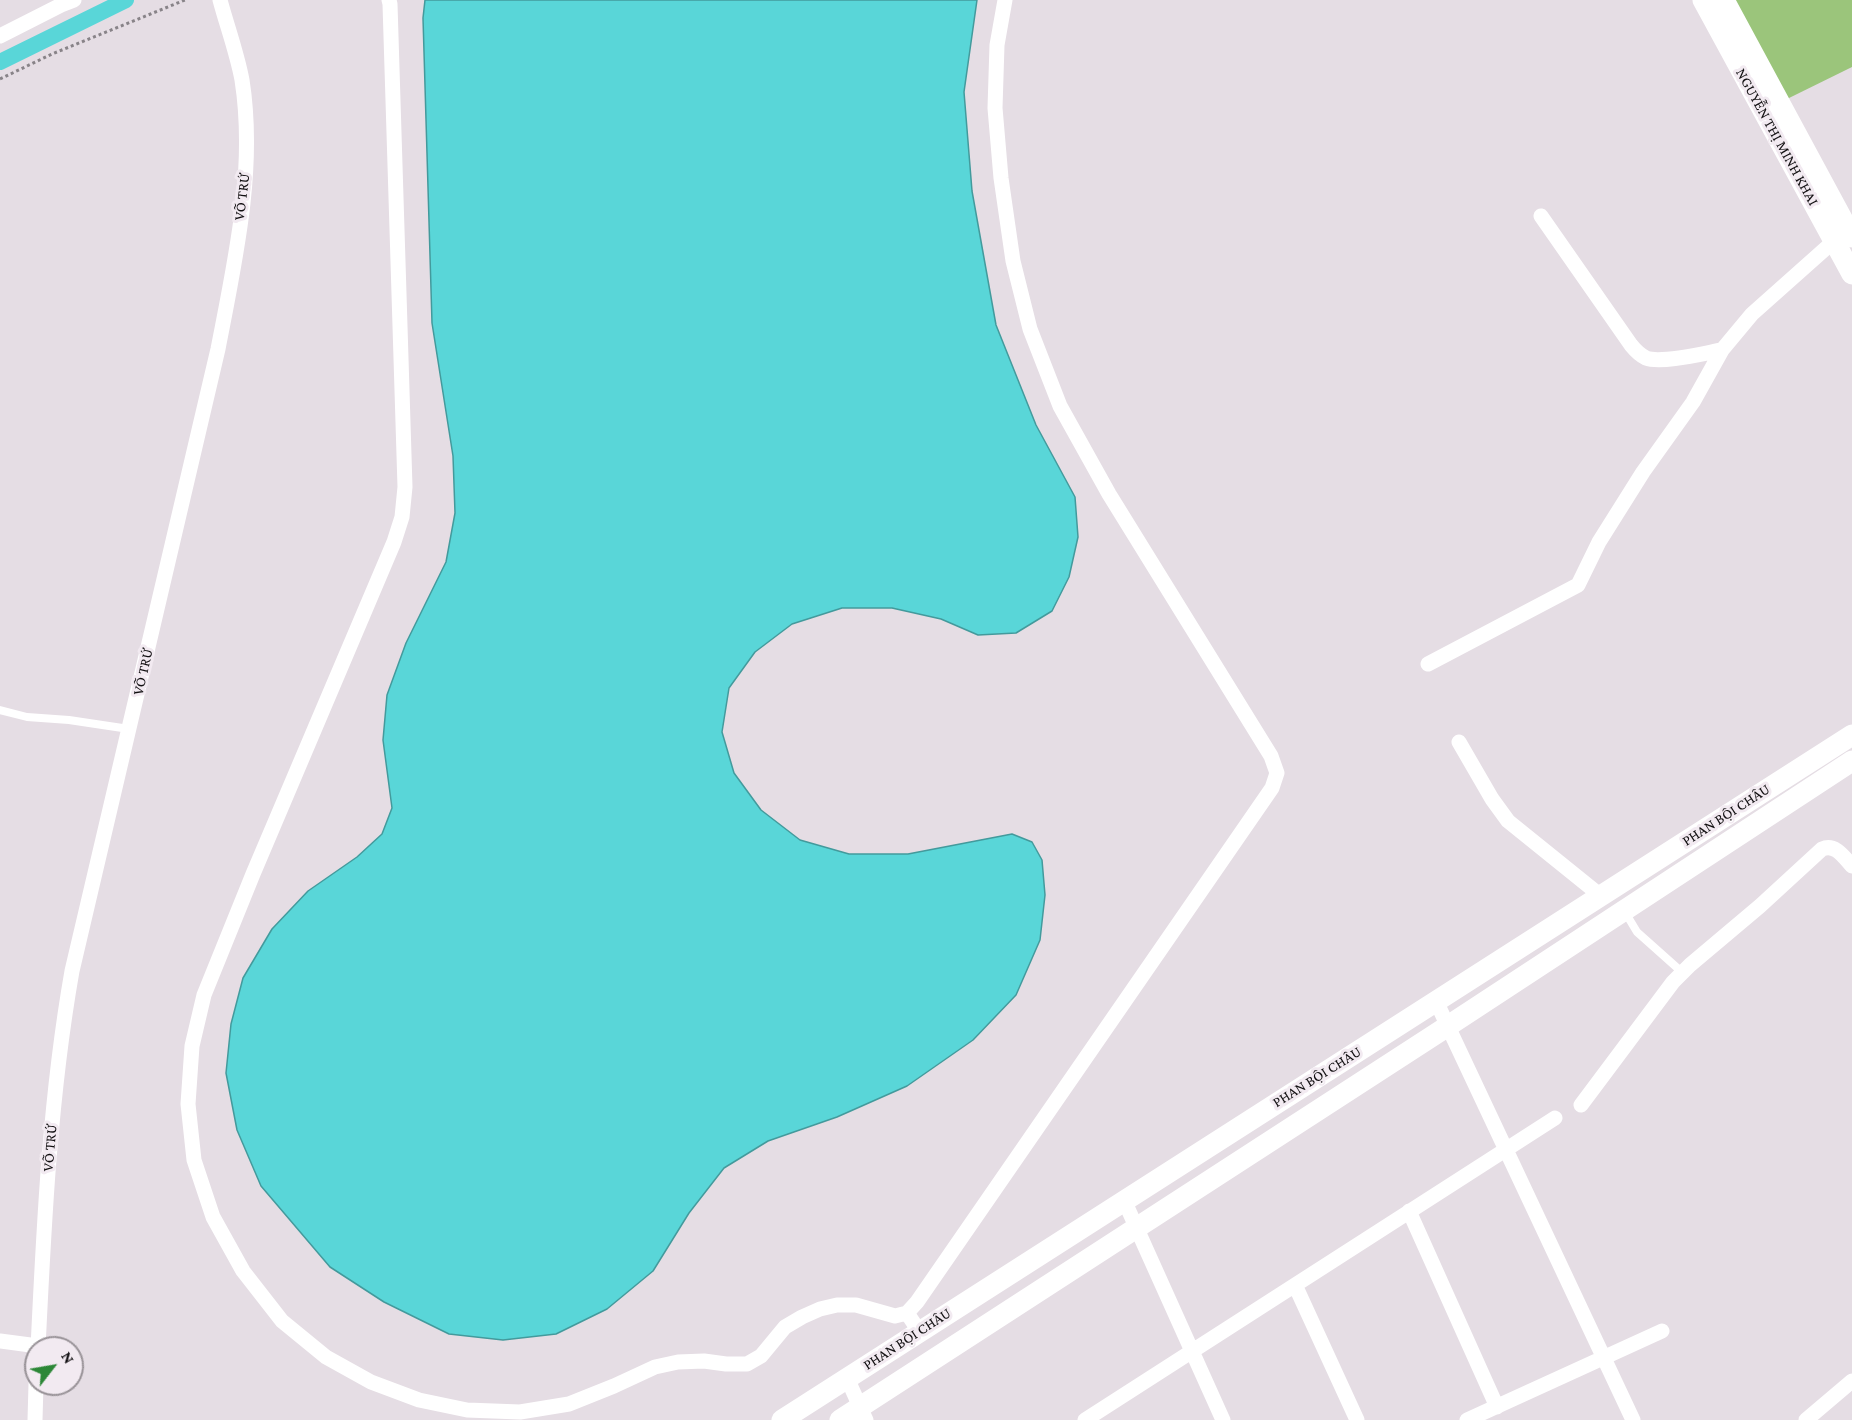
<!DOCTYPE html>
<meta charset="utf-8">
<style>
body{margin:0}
#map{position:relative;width:1852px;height:1420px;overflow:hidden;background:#e5dde4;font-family:"Crimson Pro",serif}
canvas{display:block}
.north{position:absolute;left:24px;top:1336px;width:60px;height:60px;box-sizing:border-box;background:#f2eaf1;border:2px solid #989297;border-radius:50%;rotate:59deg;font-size:16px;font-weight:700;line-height:24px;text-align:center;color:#110f11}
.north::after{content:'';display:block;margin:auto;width:21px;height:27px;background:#2c8737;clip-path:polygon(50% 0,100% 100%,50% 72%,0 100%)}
</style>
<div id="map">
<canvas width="1852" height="1420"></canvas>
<div class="north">N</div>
</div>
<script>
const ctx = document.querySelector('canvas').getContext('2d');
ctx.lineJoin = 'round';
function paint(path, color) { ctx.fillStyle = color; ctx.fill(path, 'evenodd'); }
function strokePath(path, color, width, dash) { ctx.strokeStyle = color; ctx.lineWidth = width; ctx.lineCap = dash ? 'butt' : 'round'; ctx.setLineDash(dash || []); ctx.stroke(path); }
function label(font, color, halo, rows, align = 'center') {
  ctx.font = font + ' "Crimson Pro",serif'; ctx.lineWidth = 6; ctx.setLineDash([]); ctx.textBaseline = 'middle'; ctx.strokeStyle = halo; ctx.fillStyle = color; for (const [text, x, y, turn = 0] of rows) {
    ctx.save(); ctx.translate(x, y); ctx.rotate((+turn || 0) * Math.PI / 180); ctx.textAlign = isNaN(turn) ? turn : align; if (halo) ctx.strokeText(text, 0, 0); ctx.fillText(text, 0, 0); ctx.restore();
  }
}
const green = new Path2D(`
 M1730 0H1852V67L1785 100Z`);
const water = new Path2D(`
 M425 0H977L964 92 972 191 996 325 1036 425 1075 497 1078 537 1069 577 1052 611 1016 633 978 635 941 619 892 608H842L792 624 755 652 729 688 722 732 734 773 761 810 800 840 849 854H908L1012 834 1032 842 1042 860 1045 895 1040 940 1016 995 973 1040 907 1086 837 1117 768 1141 724 1168 689 1213 653 1271 607 1309 556 1334 503 1340 449 1334 384 1302 330 1267 261 1186 237 1130 226 1073 231 1024 243 978 272 929 308 891 357 857 382 834 392 808 383 740 387 695 406 643 446 562 455 513 453 456 432 323 423 18Z`);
const canal = new Path2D(`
 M0 62 126 0`);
const path = new Path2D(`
 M0 79 52 54 185 0`);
const lane = new Path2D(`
 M0 710 27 717 69 720 129 729
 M1625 912 1637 932 1683 973`);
const street = new Path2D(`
 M389 0 390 4 405 487 402 517 394 542 253 874 204 995 192 1046 188 1104 194 1160 213 1217 243 1271 282 1321 326 1357 371 1382 419 1400 467 1410 520 1412 569 1404 614 1386 655 1367 678 1362 704 1361 726 1364H747L761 1356 785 1327 802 1317 820 1309 837 1305H856L895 1316 907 1313 919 1331
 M0 36 61 5 74 0
 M1541 216 1631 345C1635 350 1640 355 1646 358 1661 364 1705 353 1722 350
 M1428 664 1578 585 1599 542 1643 472 1693 402 1722 350 1752 314 1834 241 1842 236
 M1459 742 1492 799 1508 821 1601 896
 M1436 1001 1633 1420
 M1581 1105 1673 982 1690 965 1760 906 1822 849C1835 843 1844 857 1852 866
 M1124 1200 1223 1420
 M1409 1211 1497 1407
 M1295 1285 1357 1420
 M907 1313 917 1302 1272 788 1277 773 1271 756 1109 494 1060 406 1030 329 1013 261 1001 178 995 108 997 45 1005 0
 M0 1341 38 1346
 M38 1348C44 1222 50 1096 72 971L218 349C235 261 256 169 242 80 237 53 227 26 220 0
 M847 1378 866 1420
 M35 1420 36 1384
 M1085 1420 1555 1118
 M1467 1420 1662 1331
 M1806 1420 1852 1381`);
const secondary = new Path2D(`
 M1703 0 1852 274
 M1724 0 1852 237
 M782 1420 1852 735
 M840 1420 1448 1026 1852 761`);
const streetNames = [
 ["NGUYỄN THỊ MINH KHAI",1777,137,61],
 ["VÕ TRỨ",242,197,-83],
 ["VÕ TRỨ",143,672,-77],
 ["PHAN BỘI CHÂU",1726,815,-33],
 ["PHAN BỘI CHÂU",1317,1077,-32],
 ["VÕ TRỨ",50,1148,-85],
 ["PHAN BỘI CHÂU",907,1339,-33]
];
paint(green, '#9bc57b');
paint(water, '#59d6d8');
strokePath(water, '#439a9c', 1.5);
strokePath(canal, '#59d6d8', 16);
strokePath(path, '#888388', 3, [3, 3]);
strokePath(lane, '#fff', 8);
strokePath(street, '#fff', 15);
strokePath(secondary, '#fff', 21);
label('15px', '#110f11', '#f2eaf1', streetNames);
</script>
